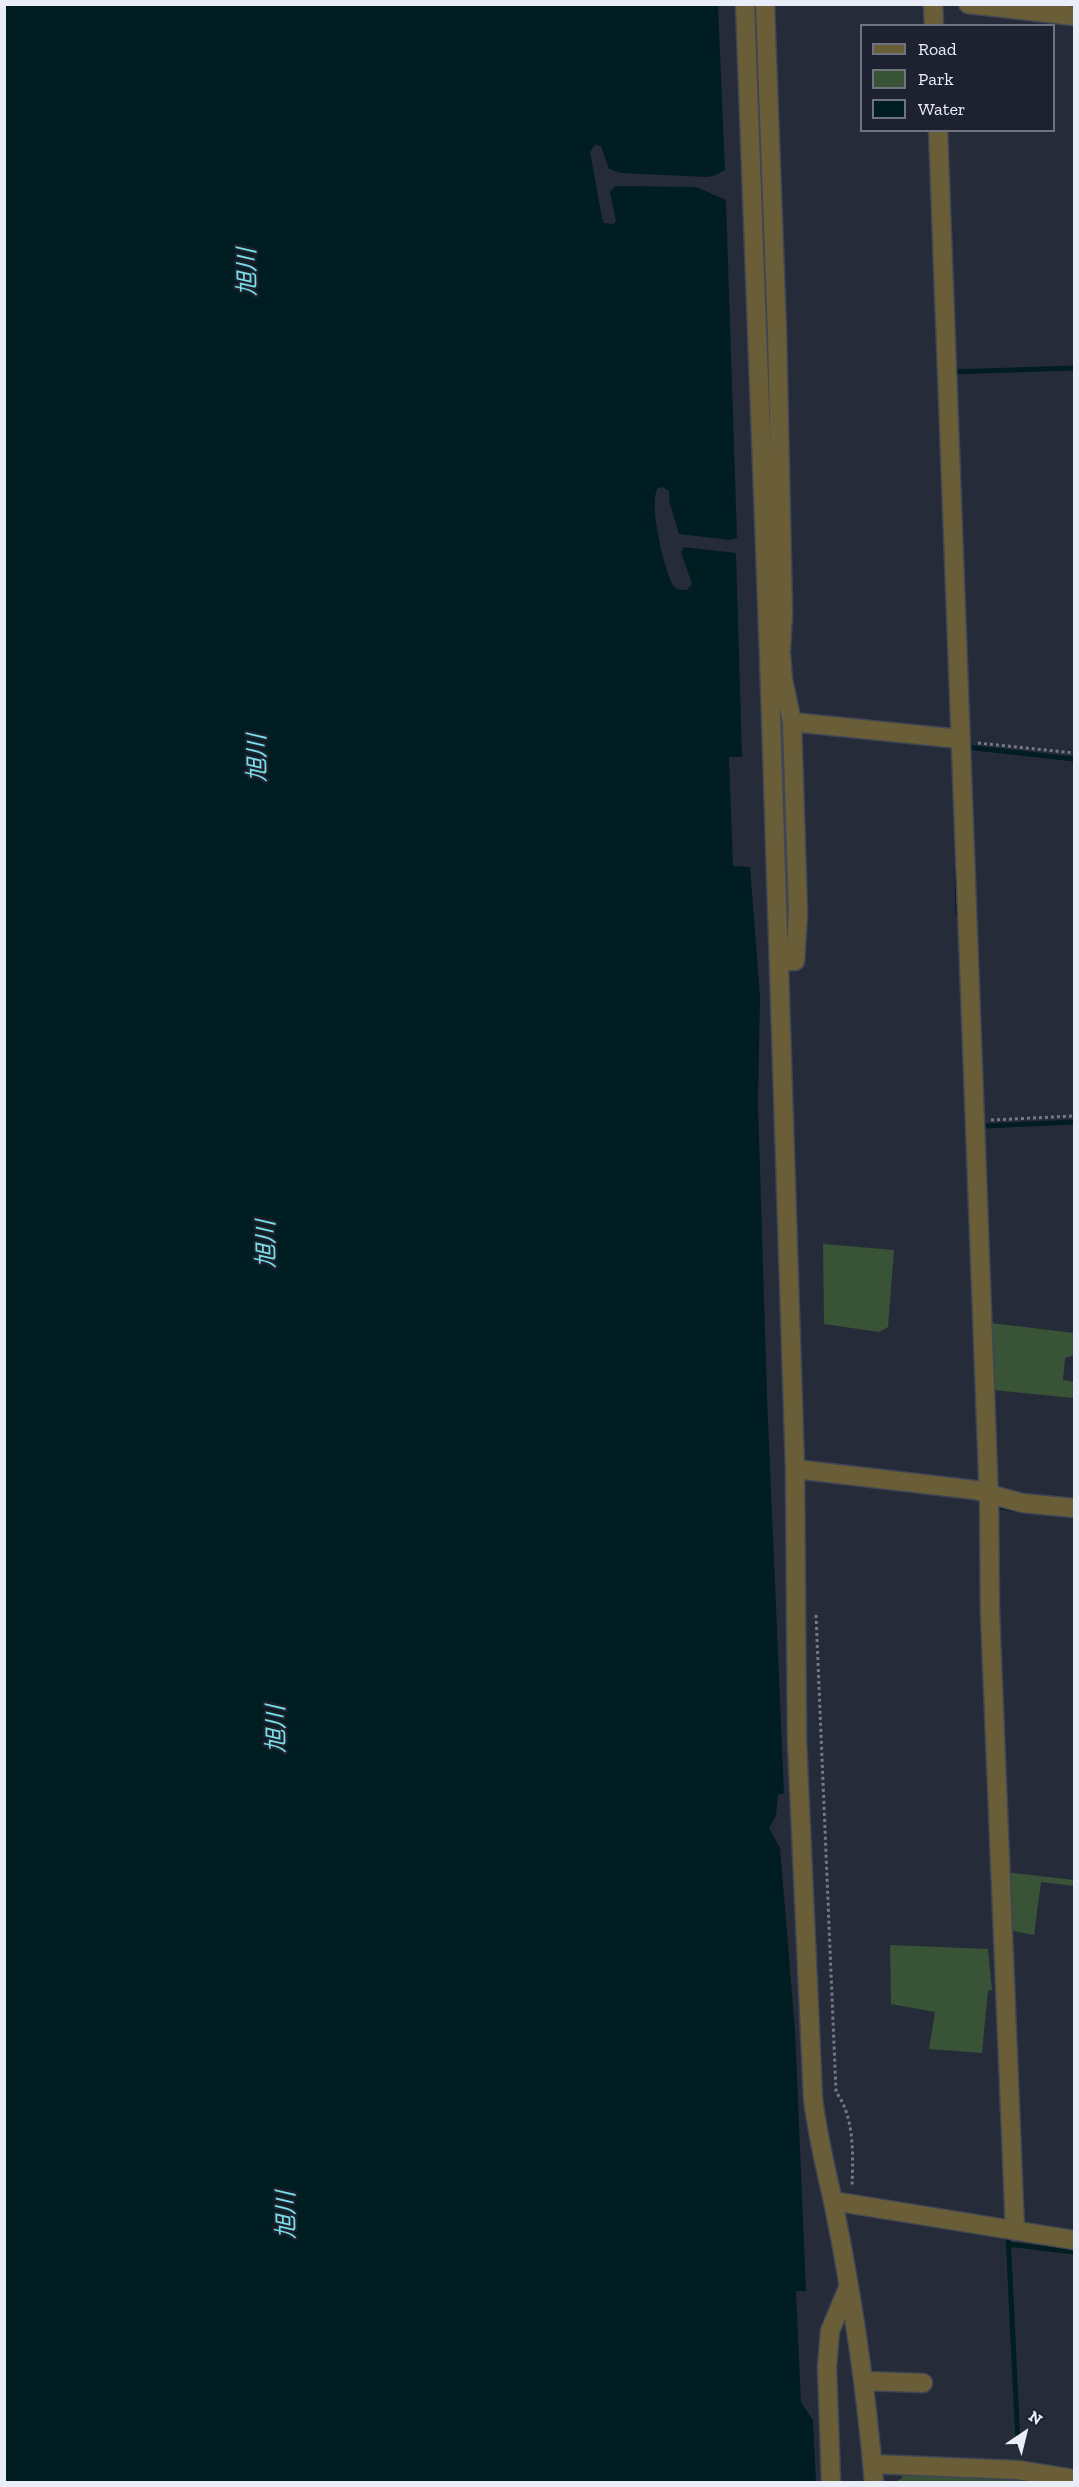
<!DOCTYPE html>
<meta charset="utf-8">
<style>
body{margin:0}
#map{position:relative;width:1079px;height:2487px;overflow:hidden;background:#262b3a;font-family:"Zilla Slab",serif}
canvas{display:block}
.frame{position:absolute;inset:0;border:6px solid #e9edf7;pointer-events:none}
.legend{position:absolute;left:860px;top:24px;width:195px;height:108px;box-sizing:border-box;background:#1d2130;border:2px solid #6f7380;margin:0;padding:8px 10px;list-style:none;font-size:18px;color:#e9edf7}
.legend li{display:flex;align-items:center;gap:12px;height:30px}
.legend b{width:30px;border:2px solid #6f7380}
.north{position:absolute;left:995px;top:2403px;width:60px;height:60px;-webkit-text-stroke:4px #1d2130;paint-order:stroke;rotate:35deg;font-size:16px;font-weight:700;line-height:24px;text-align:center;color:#e9edf7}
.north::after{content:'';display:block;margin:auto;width:21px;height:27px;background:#e9edf7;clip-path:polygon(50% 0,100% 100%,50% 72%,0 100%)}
</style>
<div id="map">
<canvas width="1079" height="2487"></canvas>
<div class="frame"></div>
<ul class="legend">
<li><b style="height:8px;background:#695e38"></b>Road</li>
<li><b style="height:16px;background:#385335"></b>Park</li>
<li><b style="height:16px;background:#001e21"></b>Water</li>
</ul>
<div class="north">N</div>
</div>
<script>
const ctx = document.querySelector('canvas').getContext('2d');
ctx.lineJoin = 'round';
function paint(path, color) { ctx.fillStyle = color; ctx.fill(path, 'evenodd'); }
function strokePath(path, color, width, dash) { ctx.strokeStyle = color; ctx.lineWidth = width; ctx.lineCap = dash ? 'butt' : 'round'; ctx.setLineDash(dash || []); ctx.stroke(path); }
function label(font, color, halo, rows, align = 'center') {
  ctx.font = font + ' "Zilla Slab","Noto Sans JP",serif'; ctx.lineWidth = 4.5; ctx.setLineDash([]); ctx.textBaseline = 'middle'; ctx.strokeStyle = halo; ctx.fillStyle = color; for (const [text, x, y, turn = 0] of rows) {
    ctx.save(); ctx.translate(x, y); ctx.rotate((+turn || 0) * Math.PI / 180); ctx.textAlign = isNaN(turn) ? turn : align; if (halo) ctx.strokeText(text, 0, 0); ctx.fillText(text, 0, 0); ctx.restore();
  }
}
const green = new Path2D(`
 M823 1244 894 1250 888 1327 879 1332 824 1324Z
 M991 1323 1074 1333V1355L1065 1358 1063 1380 1074 1382V1398L993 1390Z
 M1005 1872 1074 1880V1886L1041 1882 1034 1935 1008 1930Z
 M890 1945 988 1949 992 1990 988 1991 982 2053 929 2049 935 2012 891 2004Z
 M903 2474 1008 2477 1048 2482H895L902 2478Z`);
const water = new Path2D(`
 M5 4 718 5 725 170 714 176 706 177 621 173 609 169 601 146 595 145 590 152 602 218 604 223 614 224 616 221 610 192 616 186 696 187 726 200 737 538 730 540 679 534 669 501V491L662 487 658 488C648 501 664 572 674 586 677 590 682 590 687 590L692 584 681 552 684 547 736 553 742 757H729L733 866 750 867 760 996 758 1104 767 1396 784 1793 778 1795 776 1816 769 1828 780 1848 795 2030 806 2291H796L801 2402 813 2420 816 2482H5Z`);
const stream = new Path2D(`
 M951 372 1074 368
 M966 747 1074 759
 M957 870 958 914
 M984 1126 1074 1122
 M993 1505 1022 1511
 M1008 2234 1018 2444
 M1008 2244 1074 2252`);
const path = new Path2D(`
 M978 743 1074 753
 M991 1120 1074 1116
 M816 1615 836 2092C855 2117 853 2157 852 2187`);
const minor = new Path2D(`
 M745 4 769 654 795 1469 797 1741 813 2098C817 2133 825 2166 833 2201 852 2294 866 2388 874 2482
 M765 4 777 333 783 612 781 649
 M933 4 934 26
 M968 4 1074 16
 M938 130 989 1499 990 1613 1015 2231
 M774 654H781L783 680 792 722 798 913 795 961H779
 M792 722 960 739
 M795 1469 975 1490 1022 1503 1074 1508
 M833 2201 1074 2240
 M864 2381 923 2383
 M872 2464 1018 2470 1074 2479
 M831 2482 827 2367 830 2331 848 2288`);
const waterNames = [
 ["旭川",248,272,-91],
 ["旭川",258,758,-91],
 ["旭川",267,1244,-91],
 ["旭川",277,1729,-91],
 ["旭川",287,2215,-91]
];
paint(green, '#385335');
paint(water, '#001e21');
strokePath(stream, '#001e21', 5);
strokePath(minor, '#414654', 21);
strokePath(path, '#747986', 3, [3, 3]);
strokePath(minor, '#695e38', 18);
label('italic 24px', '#79dfe6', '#1d2130', waterNames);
</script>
